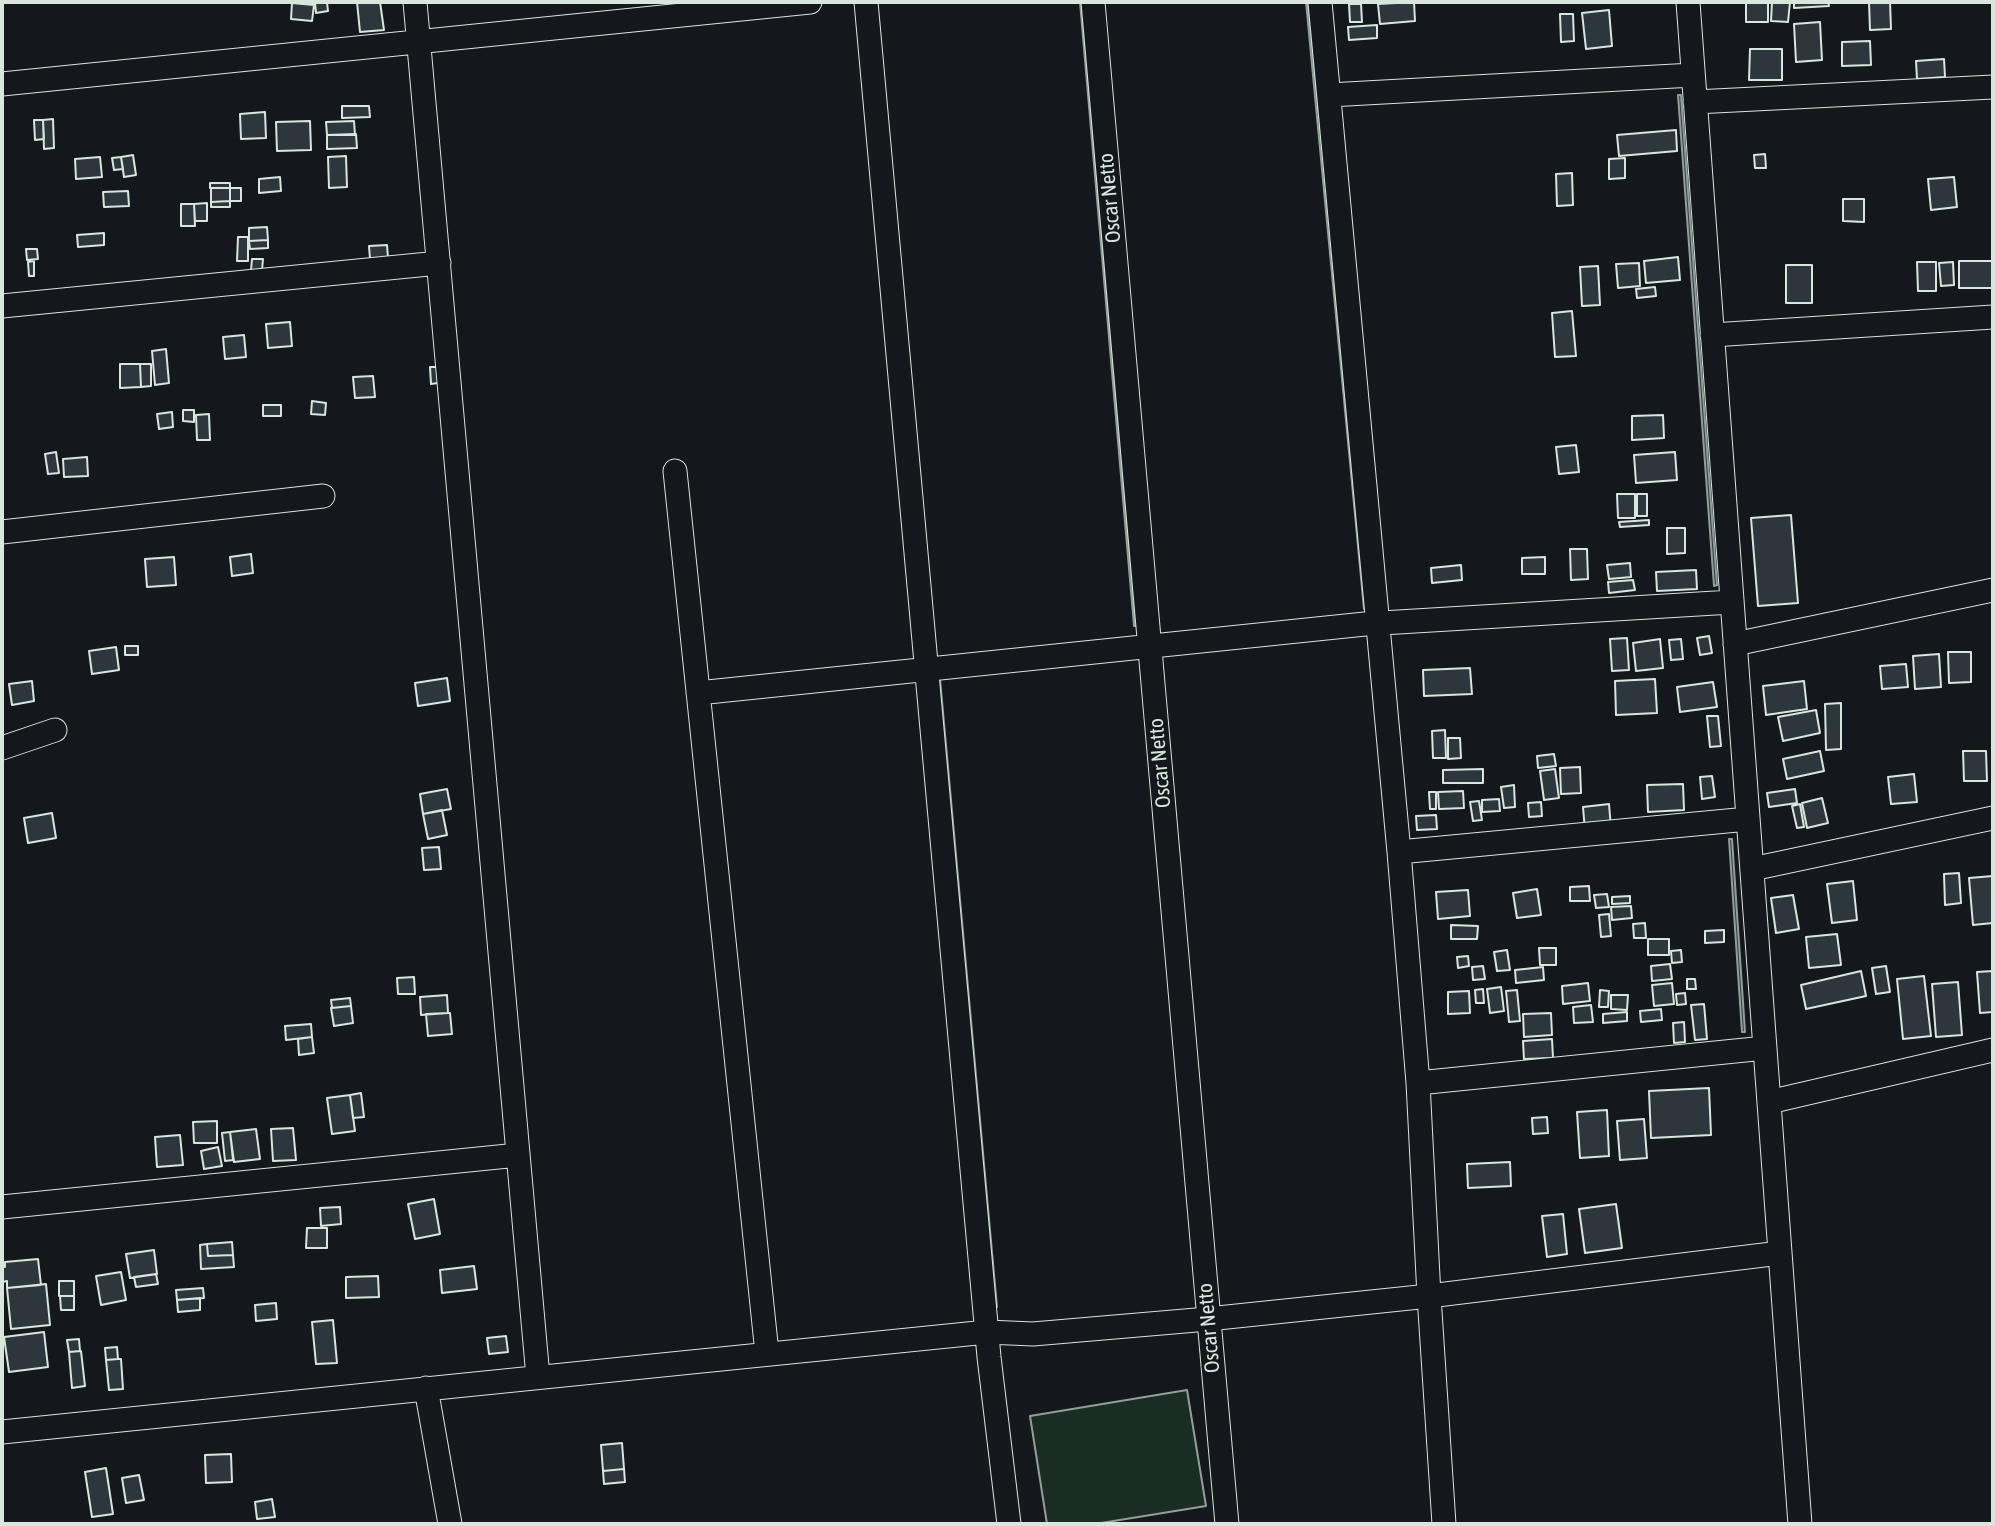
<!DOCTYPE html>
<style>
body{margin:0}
#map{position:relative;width:1995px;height:1526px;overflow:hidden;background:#14181c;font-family:"Asap Condensed",sans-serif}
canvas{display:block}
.frame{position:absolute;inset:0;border:4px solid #d8e6dc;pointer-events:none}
</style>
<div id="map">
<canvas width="1995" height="1526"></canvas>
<div class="frame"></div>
</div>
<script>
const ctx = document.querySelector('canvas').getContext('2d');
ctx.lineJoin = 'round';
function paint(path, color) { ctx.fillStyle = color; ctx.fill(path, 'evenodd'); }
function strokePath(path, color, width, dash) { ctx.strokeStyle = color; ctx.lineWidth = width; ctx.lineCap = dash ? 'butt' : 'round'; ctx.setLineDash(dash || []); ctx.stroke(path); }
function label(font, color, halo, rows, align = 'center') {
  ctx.font = font + ' "Asap Condensed",sans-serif'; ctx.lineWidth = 5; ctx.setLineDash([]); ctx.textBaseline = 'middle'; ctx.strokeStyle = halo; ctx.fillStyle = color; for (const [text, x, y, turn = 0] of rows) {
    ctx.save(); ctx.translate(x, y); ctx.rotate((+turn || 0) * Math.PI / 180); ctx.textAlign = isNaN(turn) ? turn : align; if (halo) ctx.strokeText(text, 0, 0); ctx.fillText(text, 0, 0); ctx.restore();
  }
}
const green = new Path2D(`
 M1187 1390 1206 1506 1095 1524H1047L1030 1416Z`);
const water = new Path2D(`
 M1080 2H1082L1135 626H1134Z
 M1306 2H1308L1367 609H1364Z
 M1678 95H1681L1717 585 1714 586Z
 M939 679H940L997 1307H996Z
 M1729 839H1732L1745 1032H1742Z`);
const building = new Path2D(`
 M315 2H327L328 11 316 13Z
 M357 2H380L384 30 360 32Z
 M1414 2 1415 21 1380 24 1378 4Z
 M1746 2H1768V22H1746Z
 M1772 2H1790L1788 22 1771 21Z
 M1794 2H1828L1829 6 1794 8Z
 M1869 2H1890L1891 29 1870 30Z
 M292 3 314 5 312 21 291 19Z
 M1349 4H1361L1362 22H1350Z
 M1609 10 1612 46 1586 49 1582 13Z
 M1560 14H1573L1574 41 1561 42Z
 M1820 22 1822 60 1796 62 1794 24Z
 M1377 25V38L1349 40 1348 27Z
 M1870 41 1871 65 1842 66V42Z
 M1750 49H1782V80H1749Z
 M1944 59 1945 77 1917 79 1916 61Z
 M342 106H369L370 117 342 118Z
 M265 112 266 138 241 139 240 114Z
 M53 119 54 148 44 149 43 120Z
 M34 120H43L44 139 35 140Z
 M310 121 311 150 277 151 276 122Z
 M354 121 355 135H327L326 122Z
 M1676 130 1677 151 1619 156 1617 135Z
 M356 134 357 148 327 149V135Z
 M1765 154 1766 168H1755L1754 155Z
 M133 155 136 175 124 177 121 157Z
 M346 156 347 187 329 188 328 157Z
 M100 157 102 177 76 179 75 159Z
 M121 157 123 169 114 170 112 158Z
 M1625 158V178L1609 179V159Z
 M1572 173 1573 205 1557 206 1556 174Z
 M280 177 281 191 259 193V179Z
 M1954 177 1957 207 1931 210 1928 179Z
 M210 183H230V188H210Z
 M211 188H230V201L211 202Z
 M230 188H241V201H230Z
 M128 191 129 206 104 207 103 192Z
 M1843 199H1864V222L1843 221Z
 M230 201V207H211V202Z
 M207 203V221H195L194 204Z
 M181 204H194L195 226H181Z
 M267 227 268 240 249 241V228Z
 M104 233V245L78 247 77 235Z
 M238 237H248V261H237Z
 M268 240V248L250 249 249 241Z
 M387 245 388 258 370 259 369 246Z
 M26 249H37L38 259 27 260Z
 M1678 257 1680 280 1646 283 1644 261Z
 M252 259H263L262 270H251Z
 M34 261V276H29L28 262Z
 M1959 261H1992V288H1959Z
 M1917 262H1936V291H1918Z
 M1953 262 1954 285 1941 286 1939 263Z
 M1639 263 1640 286 1618 288 1616 264Z
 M1786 265H1812V303H1786Z
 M1598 266 1600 305 1582 306 1580 267Z
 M1655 287 1656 296 1637 298 1636 289Z
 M1572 311 1576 356 1555 357 1552 313Z
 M290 322 292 346 268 348 266 324Z
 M244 335 246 357 225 359 223 337Z
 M166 349 169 383 155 385 152 351Z
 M120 364H140L141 387 120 388Z
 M140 364H151V386L141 387Z
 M430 367H438V383L431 384Z
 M373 376 375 397 355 398 353 377Z
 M312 401 326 403 325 415 311 414Z
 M263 405H281V416H263Z
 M183 410H194V422L183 421Z
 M172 412 173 427 159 429 157 414Z
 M209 414 210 440H197L196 415Z
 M1663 415 1664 438 1632 440V416Z
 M1576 445 1579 472 1559 474 1556 447Z
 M56 452 59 473 48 474 45 454Z
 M1675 452 1677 480 1636 483 1634 455Z
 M87 457 88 476 64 477 63 459Z
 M1617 494H1635V518H1618Z
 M1637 494H1647V516H1637Z
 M1791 515 1798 603 1758 606 1751 518Z
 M1649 520V525L1620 527 1619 522Z
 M1667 528H1685V553L1667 554Z
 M1570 549H1587L1588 579 1571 580Z
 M251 554 253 573 232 576 230 557Z
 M174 557 176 585 147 587 145 559Z
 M1545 557V574H1522V558Z
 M1630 563 1631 577 1609 579 1607 565Z
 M1461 565 1462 580 1432 583 1431 568Z
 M1696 570 1697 589 1657 591 1656 572Z
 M1633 580 1635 590 1609 593 1608 582Z
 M1709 636 1712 653 1700 655 1697 638Z
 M1627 638 1629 670 1612 671 1610 639Z
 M1660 639 1663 668 1636 671 1633 643Z
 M1681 639 1683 659 1671 660 1669 640Z
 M125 646H138V655H125Z
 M116 647 119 670 92 674 89 651Z
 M1948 652H1971V682L1949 683Z
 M1939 654 1941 687 1915 689 1913 656Z
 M1906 664 1908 687 1882 689 1880 666Z
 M1470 668 1472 694 1424 696 1423 670Z
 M447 678 450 701 418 706 415 683Z
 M1655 679 1657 713 1616 715 1615 681Z
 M32 681 34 701 12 705 9 684Z
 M1804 681 1807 709 1766 715 1763 686Z
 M1713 682 1717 707 1680 712 1677 687Z
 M1841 703V749L1826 750 1825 704Z
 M1816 710 1820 733 1783 741 1778 717Z
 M1707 716H1718L1721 746 1710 747Z
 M1445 730 1446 758H1433L1432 731Z
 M1448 738H1460L1461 758 1448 759Z
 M1820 751 1824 771 1787 779 1783 759Z
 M1963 751H1986L1987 781H1964Z
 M1554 754 1556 766 1538 768 1537 756Z
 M1580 767 1581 793 1561 794 1560 768Z
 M1483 769V783H1443V770Z
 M1555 769 1559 798 1544 800 1540 771Z
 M1914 774 1917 802 1891 804 1888 777Z
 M1712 776 1715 797 1702 799 1700 777Z
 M1683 784 1684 810 1648 812 1647 785Z
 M1514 785 1515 807 1504 808 1501 787Z
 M447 789 451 809 423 814 420 794Z
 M1795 789 1797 803 1769 807 1767 793Z
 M1463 791 1464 808 1439 809 1438 792Z
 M1429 792H1436V809H1430Z
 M1822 798 1828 823 1807 828 1802 803Z
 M1499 799 1500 811 1482 812V800Z
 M1479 801 1482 820 1473 821 1470 802Z
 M1541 802 1542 816 1529 817 1528 803Z
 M1609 804 1611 828 1585 831 1583 807Z
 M1800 804 1804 827 1797 828 1792 806Z
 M442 810 447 835 428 839 423 814Z
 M52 813 56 838 28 843 24 818Z
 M1436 815 1437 829 1417 830 1416 816Z
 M439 847 441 869 424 870 422 848Z
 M1959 873 1961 903 1945 905 1944 874Z
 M1993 876V923L1973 925 1969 878Z
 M1853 881 1857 920 1832 923 1827 884Z
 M1589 886 1590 901H1570V887Z
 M1537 889 1541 915 1517 918 1513 893Z
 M1468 890 1470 916 1438 919 1436 892Z
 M1607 894 1609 907 1596 908 1594 895Z
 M1793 895 1799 929 1776 933 1771 898Z
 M1630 896V903L1612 904V897Z
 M1631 906 1632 918 1612 920 1611 907Z
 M1609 914 1611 936 1601 937 1599 915Z
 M1645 923 1646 938H1634L1633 924Z
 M1451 925 1478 926 1477 939H1451Z
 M1724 930V942L1705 943V931Z
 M1837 934 1841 965 1809 968 1806 937Z
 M1648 939H1669V955H1648Z
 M1539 948H1556V965H1540Z
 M1507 950 1510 970 1497 971 1494 952Z
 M1681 950 1682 962 1672 963 1671 951Z
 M1468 956 1469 966 1458 968 1457 957Z
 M1670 964 1672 979 1652 981 1651 966Z
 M1483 966 1485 979 1473 980 1472 967Z
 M1886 966 1890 992 1876 994 1872 968Z
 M1543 967 1544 980 1516 983 1515 970Z
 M1861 971 1866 996 1806 1009 1801 985Z
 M1993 971V1012L1980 1013 1977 972Z
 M1924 976 1931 1036 1903 1039 1897 979Z
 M414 977 415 994H398L397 978Z
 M1687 979H1695L1696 989H1687Z
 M1958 982 1962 1035 1936 1037 1932 984Z
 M1588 983 1590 1001 1563 1004 1562 986Z
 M1672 983 1674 1004 1654 1006 1652 985Z
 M1501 987 1504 1011 1490 1013 1487 989Z
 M1483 989 1484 1003H1476L1475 990Z
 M1517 990 1520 1021 1509 1022 1506 991Z
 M1600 990 1609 991 1608 1007H1599Z
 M1469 991 1470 1013 1448 1014V992Z
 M1685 993 1686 1004 1677 1005 1676 994Z
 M447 995 448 1013 421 1015 420 997Z
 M1611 995H1628L1627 1010 1611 1009Z
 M350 998 351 1006 332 1008 331 1000Z
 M1704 1004 1707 1039 1695 1040 1691 1005Z
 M1591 1005 1593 1022 1574 1023 1573 1007Z
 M351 1006 353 1023 334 1026 331 1008Z
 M1661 1009 1662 1020 1641 1022 1640 1011Z
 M1627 1012V1021L1603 1023V1014Z
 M448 1013H450L452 1034 428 1036 426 1014Z
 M1551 1013 1552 1035 1524 1037 1523 1014Z
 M1684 1022 1685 1042 1674 1043 1673 1023Z
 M311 1024 312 1037 286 1040 285 1026Z
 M312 1037 314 1053 299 1055 298 1039Z
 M1552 1039 1553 1058 1524 1059 1523 1041Z
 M1709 1088 1711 1135 1651 1138 1649 1091Z
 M361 1093 364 1117 353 1118 350 1095Z
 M350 1095 355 1131 332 1134 327 1098Z
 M1607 1110 1609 1156 1580 1158 1577 1112Z
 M1547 1117 1548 1133 1533 1134 1532 1118Z
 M1644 1119 1647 1158 1620 1160 1617 1121Z
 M217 1121V1143H194L193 1122Z
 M293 1128 296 1160 273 1161 271 1129Z
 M256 1129 260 1159 234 1162 230 1132Z
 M230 1132 233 1160 225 1161 222 1133Z
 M180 1135 183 1165 157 1167 155 1137Z
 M218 1147 222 1166 204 1169 201 1151Z
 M1510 1162 1511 1186 1468 1188 1467 1164Z
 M434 1199 440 1234 415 1239 408 1204Z
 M1616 1204 1622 1248 1585 1253 1579 1209Z
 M340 1207 341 1224 321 1226 320 1208Z
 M1563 1214 1567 1254 1547 1257 1542 1216Z
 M307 1228H327V1248H306Z
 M232 1242 233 1255 208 1256 207 1244Z
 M207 1244 208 1256 233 1255 234 1267 201 1269 200 1245Z
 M154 1250 157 1274 130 1278 126 1254Z
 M38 1259 41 1285 7 1288V1281L2 1282V1267H5V1262Z
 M474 1266 477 1289 442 1293 440 1270Z
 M121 1272 126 1300 101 1305 96 1276Z
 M156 1274 158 1284 136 1287 134 1277Z
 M378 1276 379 1297 346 1298V1277Z
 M59 1281H74V1296H59Z
 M46 1284 50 1325 11 1329 7 1288Z
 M203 1288 204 1298 177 1300 176 1290Z
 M60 1296H74V1310H61Z
 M200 1298V1310L178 1312 177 1300Z
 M276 1303 277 1319 256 1321 255 1305Z
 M333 1320 337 1363 316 1364 312 1322Z
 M44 1332 48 1367 9 1372 4 1337Z
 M506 1336 508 1352 489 1354 487 1338Z
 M79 1339 80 1351 69 1352 67 1340Z
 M117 1347 118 1359 106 1360 105 1348Z
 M81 1351 85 1386 72 1388 69 1352Z
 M118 1359H121L123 1389 109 1390 106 1360Z
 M622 1443 624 1469 603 1471 601 1445Z
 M231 1454 232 1482 206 1483 205 1455Z
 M106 1468 113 1514 92 1517 85 1472Z
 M624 1469 625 1482 604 1484 603 1471Z
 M139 1475 144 1500 126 1503 122 1478Z
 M272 1499 275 1517 257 1519 255 1502Z`);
const minor = new Path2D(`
 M415 2 538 1377
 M866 2 989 1357 1009 1524
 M1093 2 1227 1524
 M1320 2 1399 852 1418 1083 1429 1296 1444 1524
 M1688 2 1800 1524
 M2 84 810 2
 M1329 95 1693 75
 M1695 102 1993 87
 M2 306 439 263
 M1712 335 1993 317
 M675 471 767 1353
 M2 532 323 496
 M1735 644 1993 590
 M698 693 1365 624 1732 602
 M2 748 55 730
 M1399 852 1748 819
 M1752 869 1993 818
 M1418 1083 1765 1048
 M1769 1102 1993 1050
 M2 1207 518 1155
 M426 1388 450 1524
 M2 1432 987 1332 1033 1334 1208 1319 1429 1296 1780 1253`);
const streetNames = [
 ["Oscar Netto",1110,198,-95],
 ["Oscar Netto",1160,763,-95],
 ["Oscar Netto",1209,1328,-95]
];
paint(green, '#1a2d24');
strokePath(green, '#939e99', 2);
paint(water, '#2f3f4d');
strokePath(water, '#939e99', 2);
paint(building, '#2c363c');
strokePath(building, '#d8e6dc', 2);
strokePath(minor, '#d8e6dc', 25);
strokePath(minor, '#14181c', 23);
label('21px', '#d8e6dc', '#14181c', streetNames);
</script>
